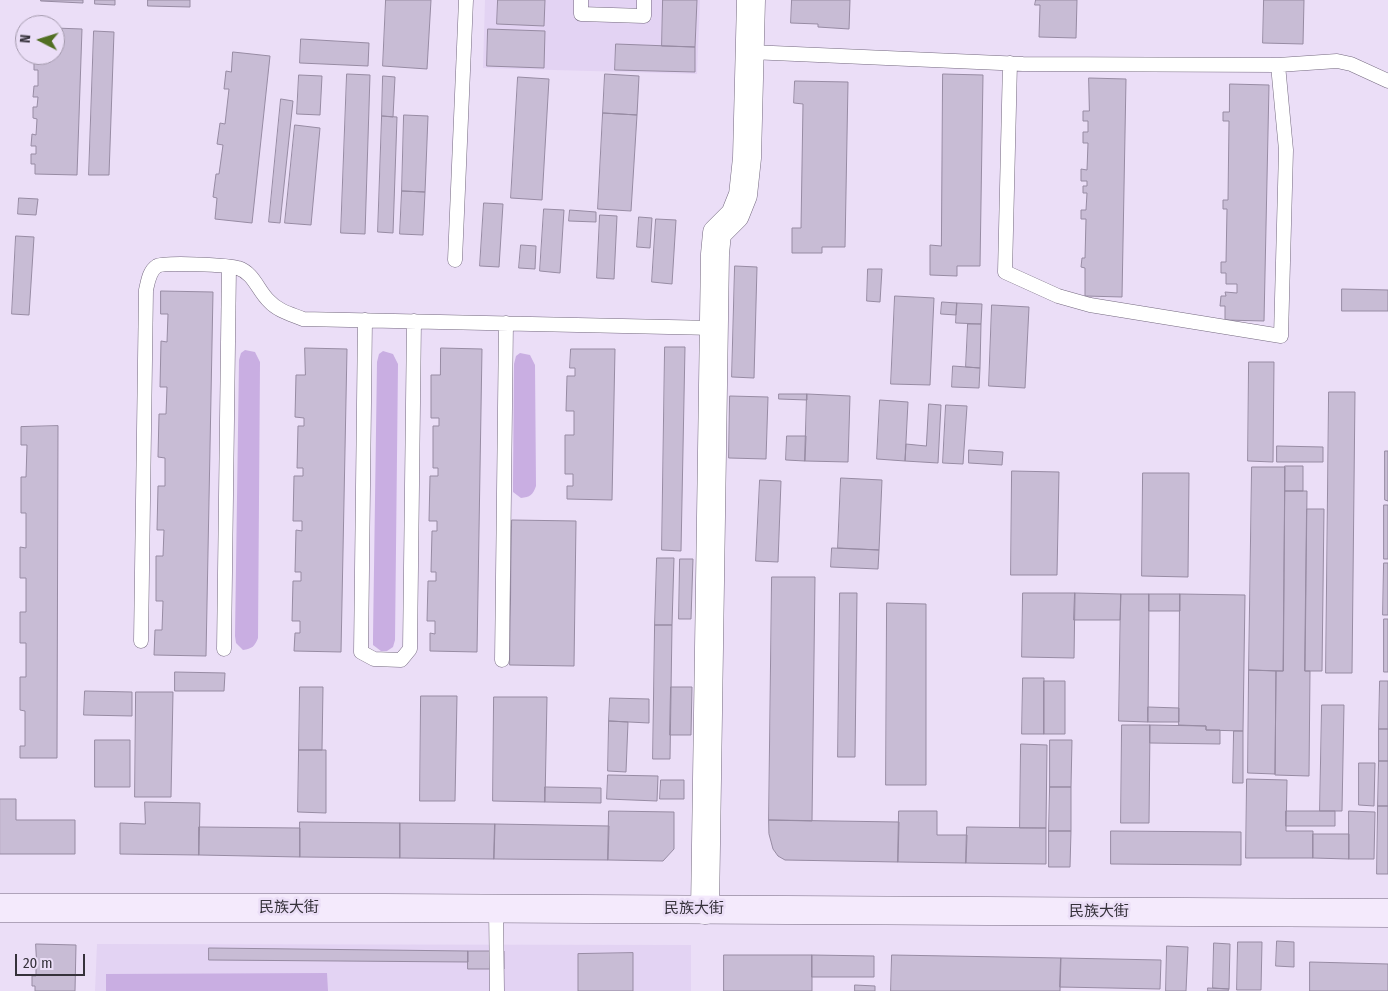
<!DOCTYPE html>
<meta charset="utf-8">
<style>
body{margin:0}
#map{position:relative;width:1388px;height:991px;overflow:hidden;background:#ebdef7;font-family:"Fira Sans Condensed",sans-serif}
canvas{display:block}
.north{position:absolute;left:15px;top:15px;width:50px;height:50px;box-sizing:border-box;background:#ebdef7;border:1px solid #a399ac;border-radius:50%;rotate:275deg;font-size:14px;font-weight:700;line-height:20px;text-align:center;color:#36323b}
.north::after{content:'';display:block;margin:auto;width:18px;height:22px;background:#526f23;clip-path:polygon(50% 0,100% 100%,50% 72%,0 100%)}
.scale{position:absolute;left:15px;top:954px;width:70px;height:22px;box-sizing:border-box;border:2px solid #36323b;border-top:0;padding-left:6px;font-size:15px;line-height:18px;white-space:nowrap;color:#36323b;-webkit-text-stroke:4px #ebdef7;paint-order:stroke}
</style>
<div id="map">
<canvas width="1388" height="991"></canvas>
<div class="north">N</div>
<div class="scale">20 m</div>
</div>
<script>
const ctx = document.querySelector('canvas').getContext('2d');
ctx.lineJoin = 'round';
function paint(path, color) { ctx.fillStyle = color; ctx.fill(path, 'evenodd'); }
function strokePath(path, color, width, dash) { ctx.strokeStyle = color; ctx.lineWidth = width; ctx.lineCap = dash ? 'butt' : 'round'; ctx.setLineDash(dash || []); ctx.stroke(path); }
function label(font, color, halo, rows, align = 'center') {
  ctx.font = font + ' "Fira Sans Condensed","Noto Sans SC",sans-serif'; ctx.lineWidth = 5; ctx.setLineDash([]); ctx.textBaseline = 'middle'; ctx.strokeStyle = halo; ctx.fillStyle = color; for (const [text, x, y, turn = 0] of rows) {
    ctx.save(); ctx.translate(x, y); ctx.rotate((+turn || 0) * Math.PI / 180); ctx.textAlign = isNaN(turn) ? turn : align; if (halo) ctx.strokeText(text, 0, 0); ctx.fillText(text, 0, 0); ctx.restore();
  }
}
const built = new Path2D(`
 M485 0H700L697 74 483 68Z
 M97 944 691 945V991H95Z`);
const green = new Path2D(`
 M245 350 255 352 260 362 258 638C255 646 252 649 243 650L236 643 235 636 239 360 241 353Z
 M383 351 393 354 398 364 395 640 393 647 387 651H381L373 645V637L377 362 379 354Z
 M520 353 530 355 535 365 536 486C533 495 530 497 521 498L513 492V484L514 364 516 356Z
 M327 973 328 991H106V974Z`);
const building = new Path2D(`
 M41 0H83V3L41 1Z
 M95 0H115V5L95 4Z
 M148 0H190V7L148 6Z
 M386 0H431L427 69 383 66Z
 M498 0H545L544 26 497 24Z
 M663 0H697L695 47 662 46Z
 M792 0H850L849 29 818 27V24L791 23Z
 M1036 0H1077L1076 38 1039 37 1040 5H1035Z
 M1264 0H1304L1303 44 1263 43Z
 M55 28 82 29 77 175 35 174V164H31V154H36V146H31L32 134 36 135 37 119 33 118V107H37L38 97H33L34 86H38V70H34V59H39V55H55Z
 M488 29 545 31 544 68 487 66Z
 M94 31 114 32 109 175H89Z
 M301 39 369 43 368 66 300 63Z
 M616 44 695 47V72L615 70Z
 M233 52 270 56 252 223 215 219 217 198 213 197 216 174H219L223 145 217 144 220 123 225 124 229 89H224L226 71 231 72Z
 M347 74 370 75 365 234 341 233Z
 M605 74 639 76 637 115 603 113Z
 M943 74 983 75 980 266H957V276L930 275V245L941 246Z
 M299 75 322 76 320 115 297 114Z
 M383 76 395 77 393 117 382 116Z
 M518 77 549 79 542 200 511 198Z
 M1089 78 1126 79 1122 297 1085 296V268L1081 267 1082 258H1085L1086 219H1081V210H1086L1087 193H1083V186H1087V181H1081V169L1087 170 1088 143H1083V132H1088V121H1083V111H1089Z
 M795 81 848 82 845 247H822V253H792V228H801L803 104 794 103Z
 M1230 84 1269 85 1264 321 1225 320V306H1220L1221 296H1226L1225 292 1237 293V284H1226V273H1221V262H1226L1227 209H1223V200H1228L1229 121H1223V112H1229Z
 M281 99 293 101 280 223 269 222Z
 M603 113 637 115 631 211 598 209Z
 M404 115 428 116 425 192 402 191Z
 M382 116 397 117 393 233 378 232Z
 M295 125 320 128 311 225 285 223Z
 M402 191 425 192 423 235 400 234Z
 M19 198 38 199 36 215 18 214Z
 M484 203 503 204 499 267 480 266Z
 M544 209 564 210 560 273 540 271Z
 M570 210 596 212V222L569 221Z
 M600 215 617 216 614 279 597 278Z
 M639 217 652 218 650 248 637 247Z
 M656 219 676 220 672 284 652 282Z
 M16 236 34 237 29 315 12 314Z
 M521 245 536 246 535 269 519 268Z
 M735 266 757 267 754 378 732 377Z
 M868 269H882L880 302 867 301Z
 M1342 289 1388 290V311H1342Z
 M161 291 213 292 206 656 154 655 155 630H162L163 601H156V556H163L164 530H157L158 486H165V458L158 457 159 414H166L167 387H160L161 341 167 342 168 314H161Z
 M895 296 934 298 930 385 891 384Z
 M942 302 957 303 956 315 941 314Z
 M957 303 982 304 981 324 956 323Z
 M992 305 1029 307 1025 388 989 386Z
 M968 324H981L980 368 966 367Z
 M665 347H685L681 551 662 550Z
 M305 348 347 349 341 652 294 651 295 633H300V621H292L293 581H301V572H295L296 530 302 531V521H293L294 476H303V468H297L298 426H304V418L295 417 296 375H305Z
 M441 348 482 349 477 652 430 651V633L435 634V621H427L428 581H436V572H431L432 531H437V521H429L430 476H438V468H433V426H439V418H431V375H440Z
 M571 349H615L612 500 567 499V486H573V474H565V435H574V411H566L567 376H575V368H570Z
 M1249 362H1274L1273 462 1248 461Z
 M953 366 980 368 979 388 952 387Z
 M1329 392H1355L1352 673H1326Z
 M779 394H807V400L779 399Z
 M807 394 850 396 848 462 805 461Z
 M730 396 768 397 766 459 729 458Z
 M880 400 908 402 905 461 877 459Z
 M929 404 941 405 938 463 905 461 906 444 926 446Z
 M946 405 967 406 963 464 943 463Z
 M58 426 57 758H20V746H25V711L20 710V677H26V643H20V612H26V578H20V547L26 548V513H21V477H26L27 445H21V427Z
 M787 436H806L805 461 786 460Z
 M1277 446 1323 447V462H1277Z
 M969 450 1003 452 1002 465 969 463Z
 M1385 451H1388V501L1385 500Z
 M1285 466H1303V491H1285Z
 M1252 467H1285L1283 671 1249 670Z
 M1012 471 1059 472 1057 575H1011Z
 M1143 473H1189L1188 577 1142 576Z
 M841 478 882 480 879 550 838 548Z
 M760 480 781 481 778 562 756 561Z
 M1285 491H1307L1305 671H1310L1309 776 1275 775 1276 671H1283Z
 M1384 505H1388V559H1384Z
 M1307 509H1324L1322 671H1305Z
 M512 520 576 521 574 666 510 665Z
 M832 548 879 550 878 569 831 567Z
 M657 558H674L672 625H655Z
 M680 559H693L691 619H679Z
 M1384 563H1388V615H1383Z
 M772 577H815L812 821 769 820Z
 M840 593H857L855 757H838Z
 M1023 593H1075L1074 658 1022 657Z
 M1075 593 1121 594 1120 620H1074Z
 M1121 594H1149L1148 722 1119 721Z
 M1149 594H1180V611H1149Z
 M1180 594 1245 595 1243 731 1206 730V726L1179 725Z
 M887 603 926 604V785H886Z
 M1384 619H1388V672H1384Z
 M655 625H672L670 759H653Z
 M1249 670 1276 671 1275 774 1248 773Z
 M175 672 225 673 224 691H175Z
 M1023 678H1044V734H1022Z
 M1044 681H1065V734H1044Z
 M1380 681H1388V729H1379Z
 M300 687H323L322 750H299Z
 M671 687H692L691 735H670Z
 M85 691 132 692V716L84 715Z
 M136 692H173L171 797H135Z
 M421 696H457L455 801H420Z
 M494 697H547L545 802 493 801Z
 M610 698 649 699V723L609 721Z
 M1322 705H1344L1342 811H1320Z
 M1148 707 1179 708V722H1148Z
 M609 721 628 722 626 772 608 771Z
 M1122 725H1150L1149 823H1121Z
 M1150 725 1206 726V730H1220V744L1150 743Z
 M1379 729H1388V761H1379Z
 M1234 731H1243V783H1233Z
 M95 740H130V787H95Z
 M1050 740H1072L1071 787H1050Z
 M1021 744 1047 745 1046 828H1020Z
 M299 750H326V813L298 812Z
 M1379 761H1388V806H1378Z
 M1359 763H1375L1374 806 1359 805Z
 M608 775 658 776 657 801 607 799Z
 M1247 779 1287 780 1286 831H1313V858H1246Z
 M661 780H684V799H660Z
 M545 787 601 788V803L545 802Z
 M1050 787H1071V831H1049Z
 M0 799H16V820H75V854H0Z
 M145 802 200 803 199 855 120 854V823L145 824Z
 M1378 806H1388V874H1377Z
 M609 811 674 812V849L663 861 608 860Z
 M899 811H937V835H967L966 863 898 862Z
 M1286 811H1335V826H1286Z
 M1349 811 1375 812 1374 859H1349Z
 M769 820 899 822 898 862 785 860 778 856 773 849 769 834Z
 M300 822 400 823V858L300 857Z
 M400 823 495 824 494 859 400 858Z
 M495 824 609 826 608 860 494 859Z
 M199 827 300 828V857L199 855Z
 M967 827 1046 828V864L966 863Z
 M1049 831H1071L1070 867H1049Z
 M1111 831 1241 832V865L1111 864Z
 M1313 834H1349V859L1313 858Z
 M1277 941 1294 942V967L1276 966Z
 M1238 942H1262L1261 990H1237Z
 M1214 943 1230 944 1229 989 1213 988Z
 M36 944 76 945 75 991H35V986H32V976H36V969H32V959H36Z
 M1167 946 1188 947 1186 991H1166Z
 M209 948 468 951V962L209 960Z
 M468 951H504V969H468Z
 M633 953V991H578V954Z
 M724 955H812V991H724Z
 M812 955 874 956V977H812Z
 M892 955 1061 958 1060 991H891Z
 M1061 958 1161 960 1160 989 1060 987Z
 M1310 962 1388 964V991H1310Z
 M855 985 875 986V991H855Z
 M1208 988 1229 989 1228 991H1208Z`);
const lane = new Path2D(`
 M581 0V14L644 16V0
 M750 52 1023 64 1278 65 1337 61 1351 64 1388 81
 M1010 63 1005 272 1058 296 1090 305 1281 336 1286 150 1278 65
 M455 260 466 0
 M365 320 361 652 374 659 401 660 410 649 414 321
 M141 641 146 290C148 282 149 271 157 266 164 262 230 265 238 268 254 273 258 291 269 301 278 311 291 314 303 319L714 328
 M224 649 229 267
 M502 660 506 323
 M496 908 497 991`);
const street = new Path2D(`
 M705 910 715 254 717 233 735 215 743 195 747 158 751 0`);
const secondary = new Path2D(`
 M0 908H385L1388 913`);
const streetNames = [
 ["民族大街",289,908],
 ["民族大街",694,909],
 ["民族大街",1099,912]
];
paint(built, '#e3d3f3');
paint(green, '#c9aee2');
paint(building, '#c8bcd5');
strokePath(building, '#978ba3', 1);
strokePath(lane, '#74697f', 15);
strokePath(street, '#74697f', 29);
strokePath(secondary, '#74697f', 29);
strokePath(lane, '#fff', 14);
strokePath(street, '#fff', 28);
strokePath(secondary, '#f4eafc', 28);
label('15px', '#36323b', '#ebdef7', streetNames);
</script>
